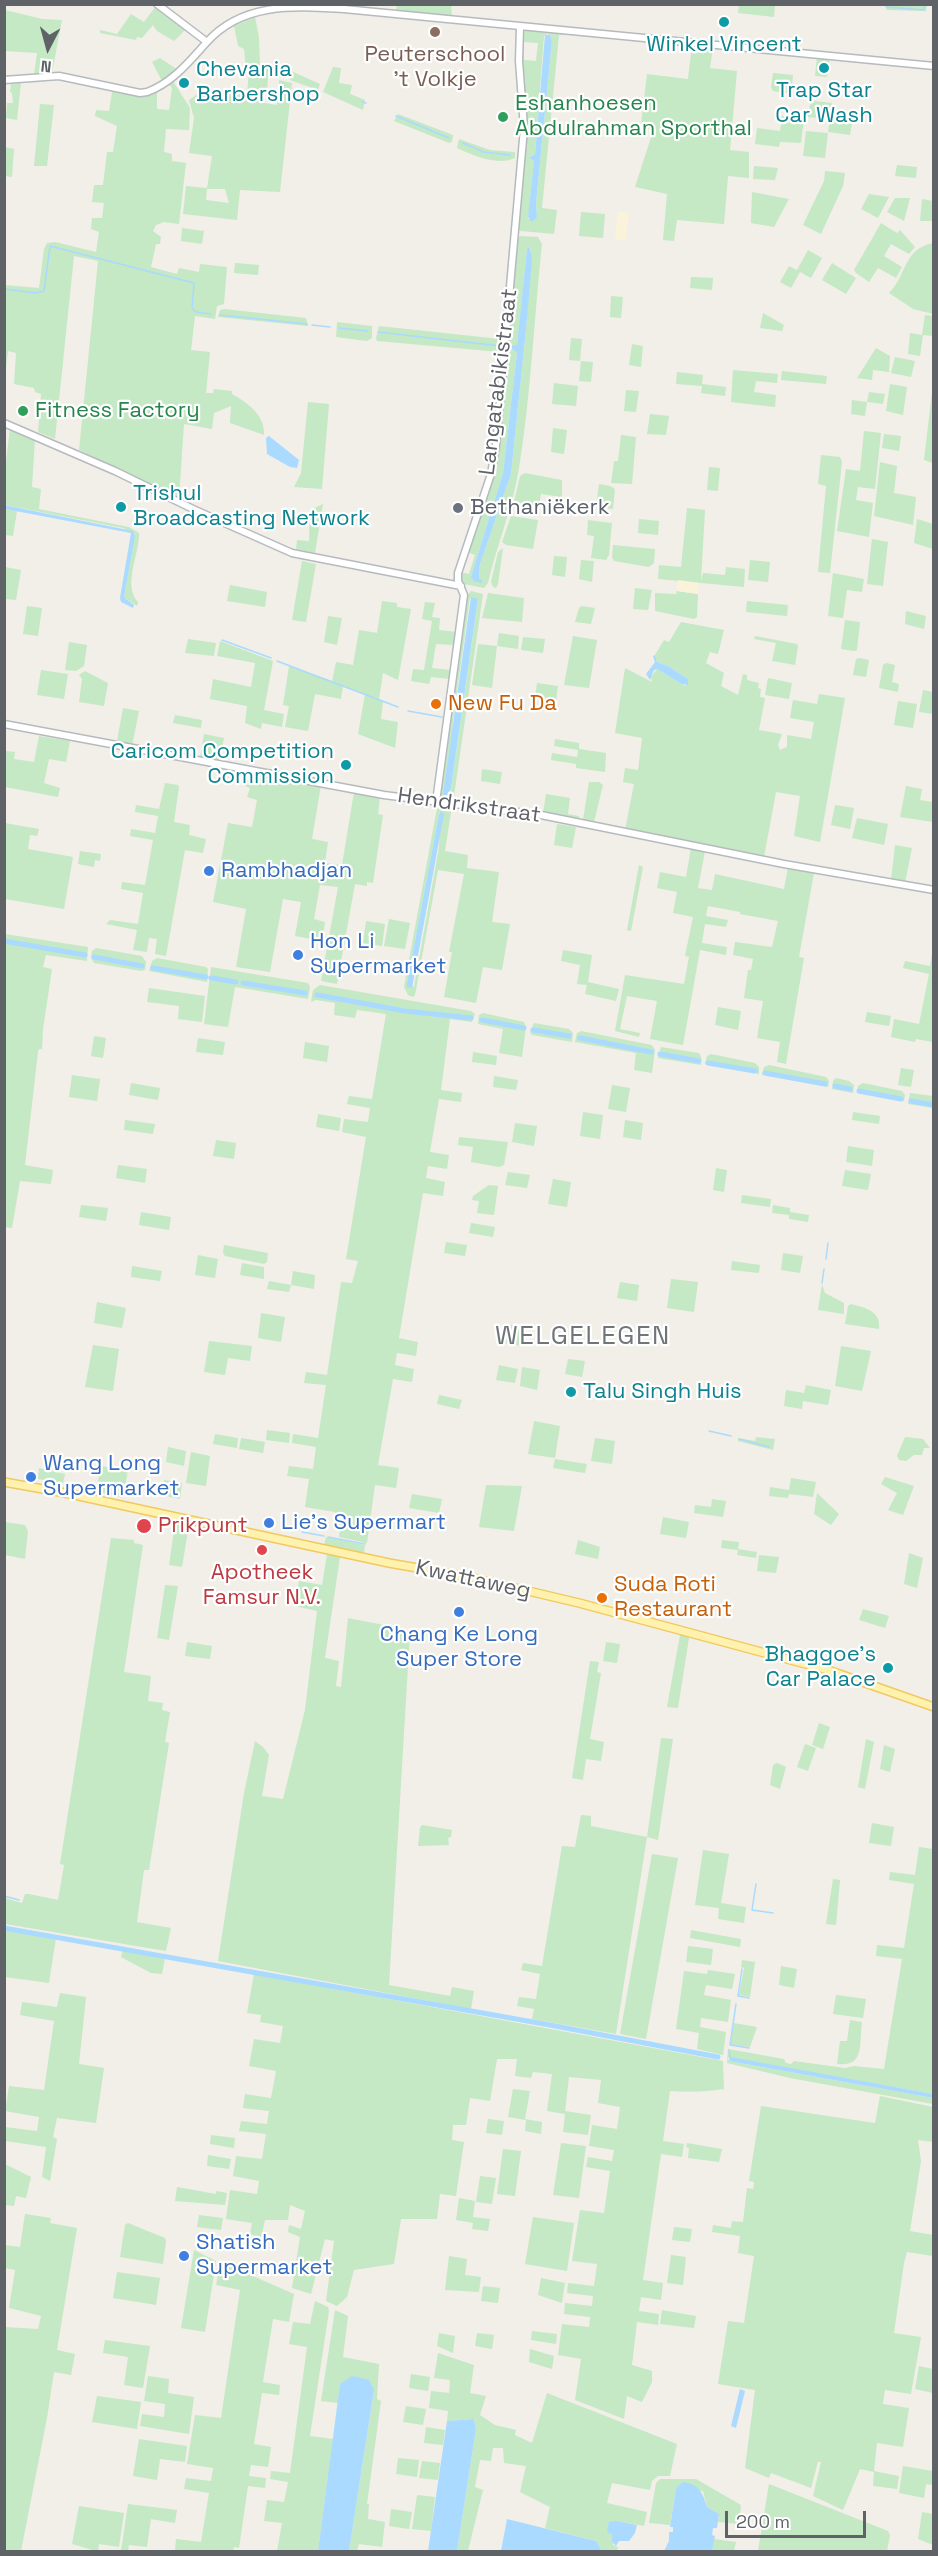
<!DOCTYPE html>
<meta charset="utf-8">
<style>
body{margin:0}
#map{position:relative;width:938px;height:2556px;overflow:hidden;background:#f1efe8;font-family:"Space Grotesk",sans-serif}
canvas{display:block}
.frame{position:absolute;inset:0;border:6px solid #5f6368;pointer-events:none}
.north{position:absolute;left:18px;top:18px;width:60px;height:60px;-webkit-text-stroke:4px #fff;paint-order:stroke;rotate:186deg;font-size:16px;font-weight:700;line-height:24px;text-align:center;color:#5f6368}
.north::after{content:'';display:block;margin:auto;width:21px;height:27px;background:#5f6368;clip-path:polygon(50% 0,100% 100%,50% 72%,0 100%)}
.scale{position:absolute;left:725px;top:2511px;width:141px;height:27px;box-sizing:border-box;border:3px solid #5f6368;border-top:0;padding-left:8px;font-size:18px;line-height:21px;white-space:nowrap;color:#5f6368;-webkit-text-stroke:4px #fff;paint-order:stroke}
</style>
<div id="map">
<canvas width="938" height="2556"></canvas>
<div class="frame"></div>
<div class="north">N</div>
<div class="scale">200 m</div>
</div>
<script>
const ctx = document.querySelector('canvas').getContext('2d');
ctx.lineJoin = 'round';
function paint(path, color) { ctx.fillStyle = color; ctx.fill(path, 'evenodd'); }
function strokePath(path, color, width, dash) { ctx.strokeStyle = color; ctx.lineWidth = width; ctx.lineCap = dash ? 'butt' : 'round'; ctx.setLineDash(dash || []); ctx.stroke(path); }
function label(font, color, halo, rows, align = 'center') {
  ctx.font = font + ' "Space Grotesk",sans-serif'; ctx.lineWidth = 4.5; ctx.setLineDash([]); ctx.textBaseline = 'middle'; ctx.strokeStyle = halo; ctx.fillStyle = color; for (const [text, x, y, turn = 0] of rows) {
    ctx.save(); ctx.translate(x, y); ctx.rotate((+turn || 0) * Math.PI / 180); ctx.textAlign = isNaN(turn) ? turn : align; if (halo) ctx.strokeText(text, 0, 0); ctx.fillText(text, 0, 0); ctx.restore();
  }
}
const green = new Path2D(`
 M397 5H451L452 17 396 11Z
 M739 5H775L774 17 738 13Z
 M884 5H927L926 11 887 10Z
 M156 6 186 29 174 41 157 31 153 25 142 38 137 37 136 40 100 33V30L117 34 131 14 144 22Z
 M5 10 42 19 62 20 52 73 34 74 37 53 5 51Z
 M255 17 259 37 260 66 277 67 286 78 268 76 267 93H259V97L264 103 277 105 279 80 292 83 280 192 240 190 237 220 183 214 186 186 207 188 212 156 189 153 194 118 189 100 202 91 206 97 217 98 218 94 247 95 249 70 246 69 244 49 238 46 234 26ZM207 189H225L229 203 206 200Z
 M525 28 579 34 559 35 542 208 557 210 554 234 521 231 516 228 523 165 520 60 523 29ZM547 34 550 35 552 41 536 203 537 217 528 219 534 161 529 156 535 154 544 36ZM524 42 538 43 536 61 524 60Z
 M692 45 713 47 710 68 737 71 730 150 749 152V178L728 176 724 224 677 220 674 241 663 240 667 194 635 187 653 131 641 124 647 74 688 79Z
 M817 57 830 58 827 77 815 76Z
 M160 58 178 70 162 81 152 62Z
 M333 67 341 68 339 83 352 85 350 94 365 100 363 110 323 92Z
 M291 71 320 84 318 90 290 80Z
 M773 73 793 75 791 94 773 91 771 87Z
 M173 81 190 108 189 130 166 129 164 152 172 154V161L186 163 179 224 164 222 156 225 153 231 161 237 160 244H156L151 267 177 274 179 268 199 272 200 264 227 267 224 304 217 306 215 319 195 316 191 350 210 352 206 393H213L214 389 232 391V394C248 403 265 415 264 435L230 423 231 406 214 413 212 429 184 424 179 499 79 450 98 261 74 256 55 439 38 432 41 394 35 392 34 388 14 384 16 353 8 351 5 377V285L39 288 44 249 47 243 55 242 96 252 99 232 91 229 92 218H102L104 203 92 202 94 185H103L107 152H113L117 126 95 116 96 110 109 111 112 92 145 96 157 92V109L169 110 172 88 168 83Z
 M21 83 17 120 6 118 7 103H13L12 93 10 92 11 84Z
 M815 101 832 103 830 119 807 117 810 105Z
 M40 104 54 105 47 166H34Z
 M398 114 453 135 452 142 449 143 394 121Z
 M782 116 804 118 801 143 780 142 779 147 755 144 757 128 780 131Z
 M830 120 852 123 850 135 828 132Z
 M806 131 828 133 825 158 803 156Z
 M459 139 490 150 515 152V158C498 166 474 156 457 148Z
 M5 147 14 149 12 177 5 176Z
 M897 165 917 167 916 178 895 176Z
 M754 166 778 168 775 180 753 179Z
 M825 171 845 173 843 186 821 234 803 225 824 181Z
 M752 192 789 199 774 227 751 223Z
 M869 194 889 197 878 218 861 209Z
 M895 198H910L904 221 887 212Z
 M922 199 933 201V221H920Z
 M581 212 605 214 603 238 579 236Z
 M881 223 897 233 900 230 915 247 909 254 891 244 884 256 902 267 896 278 878 268 869 282 856 273 854 270Z
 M182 228 204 231 202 244 181 241Z
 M520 236 538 237 542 244C534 318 531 394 519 468 513 507 497 544 488 583L484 588 464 584 461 582 460 572 469 574 475 555 467 552 492 476 517 238ZM531 248 526 330 511 474 479 567V579L471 577 503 473 517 353 509 346H517L527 249Z
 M933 243H934L933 314 913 309 889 293C907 275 903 249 933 243Z
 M808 250 822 258 811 278 800 272 791 288 780 282 789 266 797 270Z
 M235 263 259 265 258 275 234 273Z
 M832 263 856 278 846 294 822 280Z
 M691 277 713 278 712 290 690 288Z
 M611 296 623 297 621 318 610 317Z
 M224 309 306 318 308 326 218 317 220 310Z
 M763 313 784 325 782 331 760 328Z
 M925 315 933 316V336L923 335 920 356 908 354 910 333 922 335Z
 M337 322 372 326V338L367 341 336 337Z
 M379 326 500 339V352L377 341 376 338Z
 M571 338 582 339 580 361 569 360Z
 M632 344 643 346 641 367 629 365Z
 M876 348 890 356 889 372 873 370 872 380 857 378Z
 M895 357 915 361 911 377 891 373Z
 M581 361 593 362 591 382 579 381Z
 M733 370 778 374 777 383 756 381 754 392 776 395 775 407 731 402Z
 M782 371 827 376 826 384 781 380Z
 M677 372 703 375 702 384 726 387 725 396 701 393 702 386 676 384Z
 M554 383 578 386 576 406 552 404Z
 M890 384 907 387 903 415 886 411Z
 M626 390 639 391 636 412 624 411Z
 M869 392 885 394 883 404 867 402 865 416 851 414 852 400 867 402Z
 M932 392H934L933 463 924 460Z
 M308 402 329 404 322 489 294 487 301 473Z
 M650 414 669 416 666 435 647 434Z
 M10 428 35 439 32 487 41 489 39 509 129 527 139 533C140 553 122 585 138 602L137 606 124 597 135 534 123 528 5 505V470Z
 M553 428 567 430 564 454 551 452Z
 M864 431 881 433 875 489 858 487 856 500 873 503 869 537 837 531 846 469 860 471Z
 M884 434 901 436 899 451 882 448Z
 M621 435 636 437 632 484 611 483 614 461H618Z
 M821 455 840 457 842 462 830 573 818 572 826 486 818 484Z
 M880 462 897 466 894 493 916 497 913 525 874 516Z
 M709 467 720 468 718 491 707 490Z
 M525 473 562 480V497L541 494 539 506 514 502 520 476Z
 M599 484 610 486 615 489 613 509 596 507Z
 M323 504 315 553 296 549 297 540 309 541 310 510Z
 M687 508 705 510 701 581 703 573 725 575 726 567 745 569 744 587 658 579 659 565 681 567Z
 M5 509 17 511 13 536 5 535Z
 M511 516 538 520 533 549 506 545 502 542Z
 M639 519 659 521 658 535 638 533Z
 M917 519 933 524V549L914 543Z
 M588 520 612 523 609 555 606 560 591 558 594 536 587 535Z
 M872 539 888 542 883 586 867 584Z
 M613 545 655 549 654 563 649 567 614 561 612 557Z
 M503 548 498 584 496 588 493 587 491 582 498 552Z
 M554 556 567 557 565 577 552 575Z
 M581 560 594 561 592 582 579 579Z
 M750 560 770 562 768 582 748 580Z
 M302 561 316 564 306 622 292 620Z
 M5 567 21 570 16 600 5 599Z
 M833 573 864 579 862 592 847 590 843 618 828 616Z
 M230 585 267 592 265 607 227 601Z
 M635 588 652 590 648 610 633 609Z
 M471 591 483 594 454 796 449 801C443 800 441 796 440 790L466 598ZM470 598 478 600 450 796 453 721Z
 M677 591 698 594 697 617 694 619 655 611V593L676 594Z
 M488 593 524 598 522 622 482 618Z
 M382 601 397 603V607L411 609 398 680 383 673 379 699 383 701 381 719 398 722 395 748 358 734 365 694 343 686 341 699 315 694 308 731 285 727 289 706 283 705 289 666 332 681 336 662 353 665 359 630 377 633Z
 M747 601 788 605 787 616 746 612Z
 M425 602 435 603 432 617 440 618 439 630 457 632 454 645 436 644 432 668 451 670 450 679 431 677 429 684 411 681 413 669 424 670 432 621 422 619Z
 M27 606 42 608 38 636 23 634Z
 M582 606 595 608 591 624 575 622 579 608Z
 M906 611 926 616 924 629 905 624Z
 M328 616 342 618 337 645 324 642Z
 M845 620 860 622 857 650 854 651 841 649Z
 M681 622 724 630 718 654 710 652 706 663 724 673 721 686 738 695 743 674 747 675V680L759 683 758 688 761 689 760 697 765 698 759 730 782 734 778 745 780 750 787 747V735L811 739 814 722 790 718 793 700 817 704 819 694 845 698 820 842 794 836 800 796 776 792 764 857 625 830 634 784 623 782 625 768 638 770 642 738 615 733 625 668 652 682 651 677 657 669 686 686 688 679 668 666 657 662 655 655 664 640 669 642Z
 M499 633 519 636 518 649 497 646 492 688 472 685 478 644 497 646Z
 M573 636 597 640 589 688 564 685Z
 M755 636 797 644 798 647 795 665 772 661 776 643 754 639Z
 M523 637 545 639 543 653 521 650Z
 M188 639 216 643 214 656 185 653Z
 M220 641 273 661 264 710 284 714 282 727 262 723 261 729 245 723 247 706 210 699 213 679 251 687 255 663 217 656Z
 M69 642 87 645 84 666 76 671 65 670Z
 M860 658 869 660 866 677 853 675 856 659Z
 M886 663 895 665 892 682 899 684 898 692 879 688 883 665Z
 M41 670 68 674 64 699 37 695Z
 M85 671 108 683 104 706 79 702 82 679 79 675Z
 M768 678 792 683 789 699 765 695Z
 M537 683 558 686 556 701 535 698Z
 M923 690 933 692V714L919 712Z
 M898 701 917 704 913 728 894 725Z
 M123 708 139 711 132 746 117 741Z
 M175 715 202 720 201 728 173 723Z
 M204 734 224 738 219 762 200 758Z
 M39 736 70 741 66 762 49 759 44 783 60 788 58 797 5 787V751L15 752 14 759 34 762Z
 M555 739 579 743V749L606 753 605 772 576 768V764L551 760 552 753 577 757 578 750 554 746Z
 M482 769 502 772 500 784 481 781Z
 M250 772 321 785 312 839 328 842 325 863 342 865 354 792 380 797 378 814 383 815 373 883 367 882V886L355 884 337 984 321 981 338 887 320 885 314 919 325 922 322 941 295 936 301 902 283 899 270 972 236 967 246 909 213 902 228 823 252 827 257 800 247 797 250 788 245 786Z
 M589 782H599L603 785 594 822 583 820Z
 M165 783 178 785 179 787 174 822 190 825 189 835 206 839 203 853 185 850 166 956 155 954 157 939 149 938 147 952 133 950 137 930 106 924 110 920 138 924 143 893 121 889 122 882 145 885 153 840 130 836 131 829 155 833 158 816 135 812 136 805 159 809Z
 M906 786 922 789 920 800 933 802V822L900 817Z
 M546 794 570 798 568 814 579 816V819L543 813Z
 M442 805 452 806 445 851 468 855 467 868 499 872 492 922 510 924 502 970 483 967 476 1003 444 997 452 952H449L464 874 438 870 415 995 413 997 408 995 404 987 437 808ZM440 811 439 847 414 987 407 983Z
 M835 805 854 808 850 829 831 825Z
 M857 818 888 824 884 845 852 838Z
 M5 823 39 829 37 836 30 835 28 849 73 857 64 909 5 899Z
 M557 824 576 827 572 848 554 845Z
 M895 845 912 848 905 883 891 880Z
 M691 848 705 851 698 888 712 890 715 874 784 889 788 867 814 873 799 957 804 958 786 1064 777 1062 780 1042 757 1038 763 1001 744 998 748 970H751L753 959 733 955 735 942 772 947 778 921 740 914V912L708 906 706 916 728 920 726 927 705 924 702 943 727 947 726 955 700 950 683 1045 650 1039 657 1001 627 996 620 1029 640 1033 639 1037 615 1031 625 975 684 984 689 957 685 956 693 917 673 913 677 892 657 888 660 872 686 877Z
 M80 851 101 854 100 861 95 860 94 867 78 864Z
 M639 865 643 867 631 931 627 930Z
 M389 919 410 923 405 949 384 946Z
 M366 921 385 924 382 946 363 943Z
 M5 934 88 947 87 961 46 955 43 967 52 969 43 1029 42 1049H39L38 1052 25 1165 53 1170 51 1184 20 1181 12 1228 4 1227Z
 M96 948 142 956 146 962 145 970 141 971 94 963 91 958 92 951Z
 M933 948V1042L916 1039 915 1042 891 1037 894 1019 919 1024 929 974 903 968 905 961 930 966Z
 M563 950 592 955 588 982 619 989 616 1001 585 994 587 985 577 984 580 965 561 961Z
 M157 958 206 967 208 969 207 982 149 971 152 961Z
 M211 967 308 983 310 987 308 999 235 987 228 1027 204 1024Z
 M320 985 471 1011 475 1014 472 1022 450 1019 441 1090 462 1093 461 1102 439 1099 430 1152 449 1155 447 1169 428 1166 426 1178 445 1182 443 1196 423 1193 399 1338 418 1342 416 1356 397 1353 395 1365 414 1369 412 1382 393 1379 378 1465 399 1468 396 1488 375 1485 367 1543 339 1537 340 1527 334 1526 335 1512 305 1507 309 1479 287 1476 289 1466 313 1469 316 1447 292 1443 293 1434 318 1438 326 1385 304 1383 306 1372 327 1375 341 1282 352 1283 358 1261 346 1259 366 1137 342 1132 344 1119 368 1122 370 1108 347 1104 349 1096 372 1099 386 1014 357 1010 355 1018 334 1015 335 1003 316 1000 311 1002 313 990Z
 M149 988 205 996 202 1022 178 1019 179 1006 147 1002Z
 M718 1007 741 1011 738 1030 715 1025Z
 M867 1012 891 1016 889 1026 865 1022Z
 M483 1013 524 1022 526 1027 522 1057 499 1053 503 1029 478 1024 479 1015Z
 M534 1023 569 1029 573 1033 572 1042 532 1035 530 1032Z
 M581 1031 652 1045 655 1050 652 1073 634 1070 636 1053 575 1042 577 1033Z
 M94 1036 106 1038 103 1058 91 1056Z
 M198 1038 225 1042 223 1055 196 1052Z
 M305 1042 329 1046 327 1062 303 1058Z
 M661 1047 699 1053 701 1057V1065L658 1058Z
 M473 1052 497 1056 496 1065 472 1062Z
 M711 1054 755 1063 759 1067V1074L705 1064 707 1056Z
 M769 1065 826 1077 829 1081 828 1087 762 1075 764 1067Z
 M901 1068 914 1070 911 1087 898 1085Z
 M72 1075 100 1079 97 1101 69 1097Z
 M494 1076 518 1080 516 1090 493 1087Z
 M836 1078 849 1081 854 1085 853 1093 832 1089 833 1081Z
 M131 1083 160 1088 158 1100 129 1095Z
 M863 1083 902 1091 905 1095 904 1101 857 1093 858 1086Z
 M612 1085 630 1088 626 1112 608 1109Z
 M910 1093 933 1096V1108L908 1104Z
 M583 1112 603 1115 600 1139 580 1136Z
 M853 1112 880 1116 879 1124 852 1120Z
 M318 1114 341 1118 339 1131 316 1127Z
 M125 1120 155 1124 153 1134 124 1130Z
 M625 1120 643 1123 641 1140 623 1137Z
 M515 1123 537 1126 534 1146 512 1142Z
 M459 1137 508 1142 504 1165 499 1167 471 1162 473 1147 458 1145Z
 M216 1140 236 1143 234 1159 213 1156Z
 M848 1146 874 1150 872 1166 846 1162Z
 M118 1165 147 1169 145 1183 116 1178Z
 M716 1168 727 1170 724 1192 713 1190Z
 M845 1170 871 1174 868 1190 842 1186Z
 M508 1172 530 1175 527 1188 505 1185Z
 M553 1179 571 1182 567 1207 548 1204Z
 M489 1185 498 1186 494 1215 477 1213 479 1201 472 1200 473 1196Z
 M742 1195 771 1199 770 1207 741 1203Z
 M81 1205 108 1208 106 1221 79 1217Z
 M773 1205 790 1208V1212L809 1215 808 1222 789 1219V1215L772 1213Z
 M141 1212 171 1217 169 1230 139 1225Z
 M471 1223 495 1227 493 1237 469 1233Z
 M446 1242 467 1245 465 1256 444 1253Z
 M224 1245 268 1253 267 1262 264 1264 225 1256 223 1253Z
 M783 1253 803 1256 800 1273 781 1270Z
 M198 1255 218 1259 215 1278 195 1275Z
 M732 1261 760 1265 759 1273 731 1270Z
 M242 1263 264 1267V1279L240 1275Z
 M132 1266 162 1271 160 1281 131 1277Z
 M293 1271 315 1275 314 1289 291 1285 289 1292 267 1289 269 1281 291 1285Z
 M671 1279 698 1282 694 1312 667 1308Z
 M620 1282 639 1285 637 1301 617 1298Z
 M822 1284 825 1293 844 1303V1314L818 1310Z
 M97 1302 126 1308 122 1328 94 1323Z
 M851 1304C866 1308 881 1311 879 1329L845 1324 848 1306Z
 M261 1313 285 1317 281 1342 258 1338Z
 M506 1324 525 1327 522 1346 503 1343Z
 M209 1341 252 1346 250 1361 228 1358 225 1375 204 1372Z
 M93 1345 119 1349 113 1391 85 1387Z
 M841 1346 871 1351 862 1391 835 1386Z
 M568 1359 585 1361 582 1377 565 1374Z
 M499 1365 518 1369 515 1383 496 1380Z
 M522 1367 540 1370 537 1390 520 1386Z
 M806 1385 831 1390 828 1405 803 1401 802 1409 784 1406 786 1390 804 1393Z
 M439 1395 462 1400 459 1409 437 1404Z
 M534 1421 560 1426 555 1458 528 1454Z
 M267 1430 290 1433 289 1443 266 1440Z
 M215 1434 238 1438 237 1448 213 1444Z
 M756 1437 775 1439 773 1450 738 1441V1438L755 1441Z
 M905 1437 923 1439 930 1448H924L922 1455H914L906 1461 899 1460 897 1456Z
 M241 1438 265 1442 263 1453 239 1449Z
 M595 1438 615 1441 612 1464 591 1461Z
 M168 1447 186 1451 184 1466 166 1462Z
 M191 1452 210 1456 206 1486 186 1483Z
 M555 1459 587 1464 585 1473 553 1468Z
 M101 1466 128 1470 123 1498 96 1491Z
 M39 1468 65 1474 63 1483 38 1479Z
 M885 1477 914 1486 903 1515 888 1510 897 1493 881 1484Z
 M791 1478 816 1482 813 1497 789 1494 788 1498 769 1496 770 1487 789 1490Z
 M164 1480 182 1483 180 1499 161 1495Z
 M486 1485 522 1486 514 1531 479 1527Z
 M817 1493 839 1514 831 1525 814 1514Z
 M412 1494 442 1499 439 1513 409 1508Z
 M712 1499 726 1501 723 1517 694 1513 695 1505 711 1507Z
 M663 1517 689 1522 686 1538 660 1534Z
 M5 1522 25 1525 28 1531 25 1559 5 1555Z
 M175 1523 189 1525 182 1567 169 1565Z
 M326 1537 365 1545 364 1553 324 1546Z
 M111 1538 134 1540V1543L143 1545 124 1672 151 1676 148 1701 163 1703 162 1710 170 1712 165 1742 169 1743 149 1870H144L137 1922 171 1928 166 1951 5 1924V1898L22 1903 25 1894H29L58 1900 64 1865 60 1864Z
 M578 1540 600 1547 598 1559 575 1554Z
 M722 1540 739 1542 738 1549 757 1552 756 1558 737 1555 738 1550 721 1548Z
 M909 1553 923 1558 917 1588 904 1584Z
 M327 1554 340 1557 325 1658 339 1661 336 1686 341 1687 348 1618 394 1627 410 1632 389 1985 450 1996 452 1987 474 1991 471 2009 218 1961 244 1793 255 1741 264 1748 269 1755 262 1796 283 1799 305 1710 317 1611 295 1606 299 1581 322 1585Z
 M759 1555 779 1557 776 1573 757 1571Z
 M165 1585 178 1586 169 1640 157 1638Z
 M863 1609 889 1616 885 1628 859 1620Z
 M685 1634 689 1638 678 1708 667 1707 680 1635Z
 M187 1642 212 1646 210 1659 185 1656Z
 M606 1642 620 1644 617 1663 603 1661Z
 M590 1661 599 1662 597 1672 601 1673 590 1739 604 1742 601 1761 586 1759 583 1780 572 1778Z
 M819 1723 830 1727 823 1749 812 1745Z
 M661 1738 673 1739 658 1840 647 1837 616 2034 532 2019 534 2009 517 2006 519 1997 536 1999 540 1974 521 1970 523 1963 542 1966 562 1846 575 1847 581 1815 591 1816V1826L647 1837Z
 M866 1739 874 1742 865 1789 858 1787Z
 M805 1744 816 1748 808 1771 797 1767Z
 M884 1745 895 1749 890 1772 880 1769Z
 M777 1763 786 1767 780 1789 770 1785 773 1765Z
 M872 1823 894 1827 891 1846 869 1843Z
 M422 1825 452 1830 451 1837 448 1838 449 1845 418 1846 420 1828Z
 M919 1847 933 1849V2094L728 2058 729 2061 933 2098V2104L790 2078 727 2063 728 2049 784 2059 786 2063 791 2064 794 2061 845 2068 854 2066 884 2069 902 1959 876 1956 877 1945 904 1948 914 1884 889 1880 890 1872 915 1875Z
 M703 1850 729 1854 721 1903 746 1907 744 1923 718 1919 719 1908 695 1905Z
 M652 1854 678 1858 646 2039 620 2034Z
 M833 1879 840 1880 836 1925 826 1924Z
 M5 1929 56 1938 49 1983 5 1977Z
 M691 1930 741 1939 740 1947 690 1938Z
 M688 1946 713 1949 711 1965 686 1962Z
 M123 1950 165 1958 162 1974 151 1973 121 1957Z
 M742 1960 755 1962 750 1997 739 1995 744 1968 741 1967Z
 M781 1966 797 1969 794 1988 779 1985Z
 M708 1970 735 1974 732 1989 706 1985 704 1995 731 2000 728 2022 701 2018 700 2027 726 2032 723 2055 697 2049 699 2033 676 2029 684 1971 707 1974Z
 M254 1974 723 2061 724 2089C705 2092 688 2092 670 2091L663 2141 684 2144 682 2157 661 2154 643 2280 663 2283 661 2300 641 2297 639 2311 659 2314 658 2325 637 2322 632 2365 652 2371V2382L642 2402 627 2396 624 2419 575 2400 581 2359 558 2355 562 2324 589 2327 590 2317 564 2314 565 2303 592 2306 593 2296 567 2293 568 2283 594 2286 597 2264 572 2261 580 2210 604 2213 610 2171 586 2167 588 2157 612 2161 614 2150 589 2146 592 2125 617 2129 620 2107 598 2103 601 2080 569 2077 565 2111 591 2115 588 2135 563 2132 565 2114 547 2111 552 2074 533 2072 531 2078 515 2076 517 2059H497L490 2101 470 2098 466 2125H453L452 2140 464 2142 456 2196 440 2194 437 2219H401L394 2264 354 2270 347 2297 337 2306 326 2301 334 2241 325 2239 311 2294 292 2288 300 2237 288 2232 289 2225 301 2229 305 2211 290 2205 288 2220H265L261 2238 250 2234 252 2223 226 2219 230 2190 257 2194 259 2181 233 2176 236 2156 262 2159 266 2134 239 2131 241 2121 267 2124 269 2111 243 2108 245 2094 271 2098 276 2071 249 2066 254 2039 280 2043 283 2026 260 2022 261 2015 247 2013Z
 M60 1993 86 1997 79 2064 104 2068 96 2123 57 2118 53 2137 57 2139 50 2181 42 2177 46 2147 5 2141V2127L37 2131 39 2117 5 2111 9 2086 44 2090 54 2021 20 2015 22 2002 57 2007Z
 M836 1995 866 1999 863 2018 833 2014Z
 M850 2020 862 2022C859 2045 865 2067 837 2064L840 2041H847Z
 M734 2023 757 2027 750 2047 730 2045Z
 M513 2089 530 2091 525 2119 542 2122 541 2134 525 2131 526 2120 508 2117Z
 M880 2096 933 2107V2142L918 2140 921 2161 910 2231 933 2235V2256L907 2252 904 2263 894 2333 921 2337 911 2394 885 2390 883 2404 909 2408 903 2447 877 2443 874 2471 899 2476 897 2489 873 2486 874 2472 860 2469 843 2510 813 2496 821 2462H818L811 2488 771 2473 769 2478 745 2468 755 2390 718 2384 728 2321 744 2323 754 2256 738 2253 740 2236 712 2232 713 2225 731 2228 732 2221 743 2222 747 2188 753 2189 754 2182 749 2181 761 2106 875 2123Z
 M488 2119 504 2121 502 2135 486 2133Z
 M211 2135 235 2138 234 2148 210 2144Z
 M561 2143 586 2146 579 2198 553 2195Z
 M687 2143 722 2149 719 2162 688 2158 689 2148 686 2147Z
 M503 2149 521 2151 515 2196 497 2194Z
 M208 2155 231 2159 229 2169 207 2166Z
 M5 2164 31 2177 26 2198 16 2196 14 2206 5 2205Z
 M480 2176 496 2178 492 2204 476 2202Z
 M177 2187 216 2194V2191L227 2193 225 2205 175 2201Z
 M459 2198 475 2201 473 2217 490 2219 488 2231 472 2229 473 2223 456 2220Z
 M25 2214 51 2218 50 2223 77 2228 57 2350 75 2354 71 2375 54 2372 47 2418 21 2551H5V2327L38 2329 41 2316 9 2308 15 2270 5 2268V2245L20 2247Z
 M199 2215 223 2218 221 2230 197 2227Z
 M533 2217 574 2223 567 2271 525 2264Z
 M128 2223 165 2238 166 2242 163 2264 120 2257 125 2225Z
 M674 2227 692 2229 690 2242 672 2240Z
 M194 2250 216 2261 205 2332 181 2328Z
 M671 2255 686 2257 683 2285 667 2283Z
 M449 2256 467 2259 465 2275 481 2277 479 2292 445 2290Z
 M221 2262 294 2294 289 2322 273 2319 263 2382 280 2385 279 2395 262 2393 254 2444 271 2447 268 2467 251 2465 249 2476 266 2478 265 2488 248 2486 239 2548 234 2547 233 2552 175 2551 176 2539 201 2542 209 2493 184 2489 186 2478 211 2481 213 2468 187 2464 195 2415 221 2418 240 2290 216 2285Z
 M117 2272 160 2278 156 2305 113 2298Z
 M541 2278 565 2283 562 2303 538 2295Z
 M483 2286 500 2288 498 2303 481 2301Z
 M315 2301 328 2307 329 2311 310 2436 333 2439 318 2551H277L282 2523 264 2521 267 2500 284 2502 288 2482 270 2479 271 2471 290 2473 307 2347 289 2344 293 2322 310 2324Z
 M335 2310 348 2316 343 2357 379 2364 377 2399 381 2401 367 2504H369L368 2519 385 2522 382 2547 359 2544 357 2551H349L374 2390 340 2384 338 2403 321 2401Z
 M662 2310 696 2316 694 2328 660 2324Z
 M532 2331 557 2334 556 2344 531 2340Z
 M439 2333 455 2336 453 2353 437 2346Z
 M477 2333 494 2335 492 2349 475 2346Z
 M105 2340 150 2346 143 2388 124 2385 128 2357 103 2353Z
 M530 2349 554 2356 552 2369 529 2362Z
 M438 2353 474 2365 470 2393 486 2396 480 2415 495 2425 516 2430 515 2435 532 2443 547 2393 677 2444 670 2476H658L652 2481 650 2490 612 2483 607 2503 647 2512 644 2526 617 2521 612 2534 613 2545 618 2547 617 2552 602 2551 596 2541 545 2528 550 2507 520 2492 526 2466 504 2463 503 2448H493L491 2461 480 2460 475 2487 483 2490 468 2551H457L476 2429 474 2419 447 2421 448 2411 429 2408 431 2391 449 2393 450 2380 434 2378Z
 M919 2366 933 2369V2393L915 2389Z
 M411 2374 430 2377 428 2391 409 2388Z
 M148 2376 169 2379 168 2393 194 2397 189 2434 140 2426 142 2414 164 2417 165 2404 144 2401Z
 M97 2396 141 2402 137 2429 92 2422Z
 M406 2406 426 2409 423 2425 403 2422Z
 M426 2427 445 2430 443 2445 424 2443Z
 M139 2439 187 2446 185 2462 160 2459 157 2480 133 2476Z
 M398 2458 419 2460 417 2477 396 2474Z
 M422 2461 440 2463 438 2480 419 2478Z
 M903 2466 933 2471V2485L926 2484 924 2498 899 2493Z
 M660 2479H696L741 2505 739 2524 718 2522 719 2514 707 2507 703 2491 676 2488 670 2525 649 2523 656 2483Z
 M769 2484 888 2531 890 2535 887 2551H758Z
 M417 2495 435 2497 431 2531 412 2529Z
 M128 2504 177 2510 175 2523 151 2519 147 2547 129 2545 128 2551H121Z
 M79 2506 124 2513 119 2547 99 2544 98 2551H96L72 2544Z
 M391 2509 412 2512 409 2529 389 2526Z
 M922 2512 933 2514V2545L918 2539Z
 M714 2539 736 2542 734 2551H712Z`);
const sand = new Path2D(`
 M618 212 629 213 626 240 615 239Z
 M678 580 699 583 698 594 677 591Z`);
const water = new Path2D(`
 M545 35H550L552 41 536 203 537 217 532 222 528 217 534 161 529 157 535 154Z
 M530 247 532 260 526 330 511 474 479 567V579L482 580V583L474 581 471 577 503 473 517 353 509 346 517 345 527 249Z
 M269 436 299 460 297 468 290 467 267 454 266 438Z
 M4 505 133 531 135 536 124 597 134 605 133 608 121 602 120 598 131 533 5 509Z
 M471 597 478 599 451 788 447 798 443 795Z
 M655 655 657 662 668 666 688 679V685L682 684 657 669 654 670 650 680 646 674 655 662 653 656Z
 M441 811 444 814 412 988 407 987V983L439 815Z
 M730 2057 933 2094V2098L729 2061Z
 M352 2376 369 2380 374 2390 349 2551H318L340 2384Z
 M740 2389 745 2391 736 2428 731 2426Z
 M474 2419 476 2429 457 2551H428L447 2421Z
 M683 2482C699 2484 703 2493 707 2507L719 2514 717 2528H713L712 2535 715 2536 712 2551H664L669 2541V2532H673V2527H670L676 2488Z
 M507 2519 596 2541 602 2551H501Z
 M617 2521 637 2525 635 2533 629 2541H619L616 2546 612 2542V2534L607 2532 609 2522Z`);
const stream = new Path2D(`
 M886 4 887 7 924 10V4
 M362 102 366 103
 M396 116 449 138
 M463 143 484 152 510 155
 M4 289 36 293 44 291 50 246 194 283 192 308 196 312 211 314
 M220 315 307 324
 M312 325 330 327
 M339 328 368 331
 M378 332 500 346
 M222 640 271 658
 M277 661 398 707
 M408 711 442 717
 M826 1259 828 1243
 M822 1283 824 1269
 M709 1431 731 1436
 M739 1439 769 1447
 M302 1532 324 1536
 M328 1537 365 1544
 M756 1884 752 1910 773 1913
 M4 1896 19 1900
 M742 1969 738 1996 749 1998
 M736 2004 730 2045 749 2048
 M729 2050 730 2058`);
const canal = new Path2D(`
 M4 941 85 955
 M94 957 142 966
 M153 968 206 977
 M211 978 236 982
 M243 983 305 993
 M317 995 405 1011 471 1018
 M482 1020 524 1028
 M533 1030 569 1036
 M580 1038 651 1052
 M660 1054 699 1061
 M708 1063 755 1071
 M765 1073 825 1084
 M835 1086 850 1089
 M859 1091 901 1099
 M911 1101 934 1105
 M4 1928 550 2025 718 2057`);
const secondary = new Path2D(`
 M157 4 207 42
 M4 80 59 76 140 93 147 92C172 83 189 62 206 43 242 2 294 6 344 9L934 66
 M4 423 115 471 193 509 292 553 461 586
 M4 724 384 795 541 815 784 864 934 890
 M436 802 464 595 458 581V573L491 474 496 445 524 128 519 61 520 27`);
const primary = new Path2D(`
 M4 1482 65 1493 389 1563 469 1577 579 1603 828 1670 934 1707`);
const markers = [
 [724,22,6,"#0f9aa8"],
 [435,32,6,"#8d6e63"],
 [824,68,6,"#0f9aa8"],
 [184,83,6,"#0f9aa8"],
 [503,117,6,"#2e9e5b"],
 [23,411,6,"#2e9e5b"],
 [121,507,6,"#0f9aa8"],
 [458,508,6,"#6b7280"],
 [436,704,6,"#e8710a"],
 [346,765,6,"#0f9aa8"],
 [209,871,6,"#3f7fe0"],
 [298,955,6,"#3f7fe0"],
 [571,1392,6,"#0f9aa8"],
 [31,1477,6,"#3f7fe0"],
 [269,1523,6,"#3f7fe0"],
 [144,1526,8,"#e0444e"],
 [262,1550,6,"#e0444e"],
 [602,1598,6,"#e8710a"],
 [459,1612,6,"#3f7fe0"],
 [888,1668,6,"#0f9aa8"],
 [184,2256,6,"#3f7fe0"]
];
const cultureNames = [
 ["Winkel Vincent",724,45,"center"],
 ["Chevania",196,70],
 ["Barbershop",196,95],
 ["Trap Star",824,91,"center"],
 ["Car Wash",824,116,"center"],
 ["Trishul",133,494],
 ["Broadcasting Network",133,519],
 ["Caricom Competition",334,752,"right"],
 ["Commission",334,777,"right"],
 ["Talu Singh Huis",583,1392],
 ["Bhaggoe's",876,1655,"right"],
 ["Car Palace",876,1680,"right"]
];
const educationNames = [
 ["Peuterschool",435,55],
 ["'t Volkje",435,80]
];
const leisureNames = [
 ["Eshanhoesen",515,104],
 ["Abdulrahman Sporthal",515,129],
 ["Fitness Factory",35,411]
];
const streetNames = [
 ["Langatabikistraat",499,382,-83],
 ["Hendrikstraat",469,806,8],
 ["Kwattaweg",473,1580,12]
];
const worshipNames = [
 ["Bethaniëkerk",470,508]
];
const foodNames = [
 ["New Fu Da",448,704],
 ["Suda Roti",614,1585],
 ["Restaurant",614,1610]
];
const shopNames = [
 ["Rambhadjan",221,871],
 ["Hon Li",310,942],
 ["Supermarket",310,967],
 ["Wang Long",43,1464],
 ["Supermarket",43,1489],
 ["Lie's Supermart",281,1523],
 ["Chang Ke Long",459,1635,"center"],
 ["Super Store",459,1660,"center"],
 ["Shatish",196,2243],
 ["Supermarket",196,2268]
];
const healthNames = [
 ["Prikpunt",158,1526],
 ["Apotheek",262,1573,"center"],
 ["Famsur N.V.",262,1598,"center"]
];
const quarterNames = [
 ["WELGELEGEN",583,1337]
];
paint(green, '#c5e8c5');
paint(sand, '#fbf3d9');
paint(water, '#aadaff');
strokePath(stream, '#aadaff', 1.5);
strokePath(canal, '#aadaff', 5);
strokePath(secondary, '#b6babf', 9);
strokePath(primary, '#f2c960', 10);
strokePath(secondary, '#fff', 6);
strokePath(primary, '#fff2af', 7);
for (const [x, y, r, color] of markers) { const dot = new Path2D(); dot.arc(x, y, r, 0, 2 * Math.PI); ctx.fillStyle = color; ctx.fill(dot); strokePath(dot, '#fff', 2); }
label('22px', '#0d838f', '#fff', cultureNames, 'left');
label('22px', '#785e54', '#fff', educationNames);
label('22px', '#27864d', '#fff', leisureNames, 'left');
label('22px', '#5f6368', '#fff', streetNames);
label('22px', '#5b616d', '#fff', worshipNames, 'left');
label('22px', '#c56008', '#fff', foodNames, 'left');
label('22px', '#366cbe', '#fff', shopNames, 'left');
label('22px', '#be3a42', '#fff', healthNames, 'left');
ctx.letterSpacing = '1.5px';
label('26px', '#70757a', '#fff', quarterNames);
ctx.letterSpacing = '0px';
</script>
